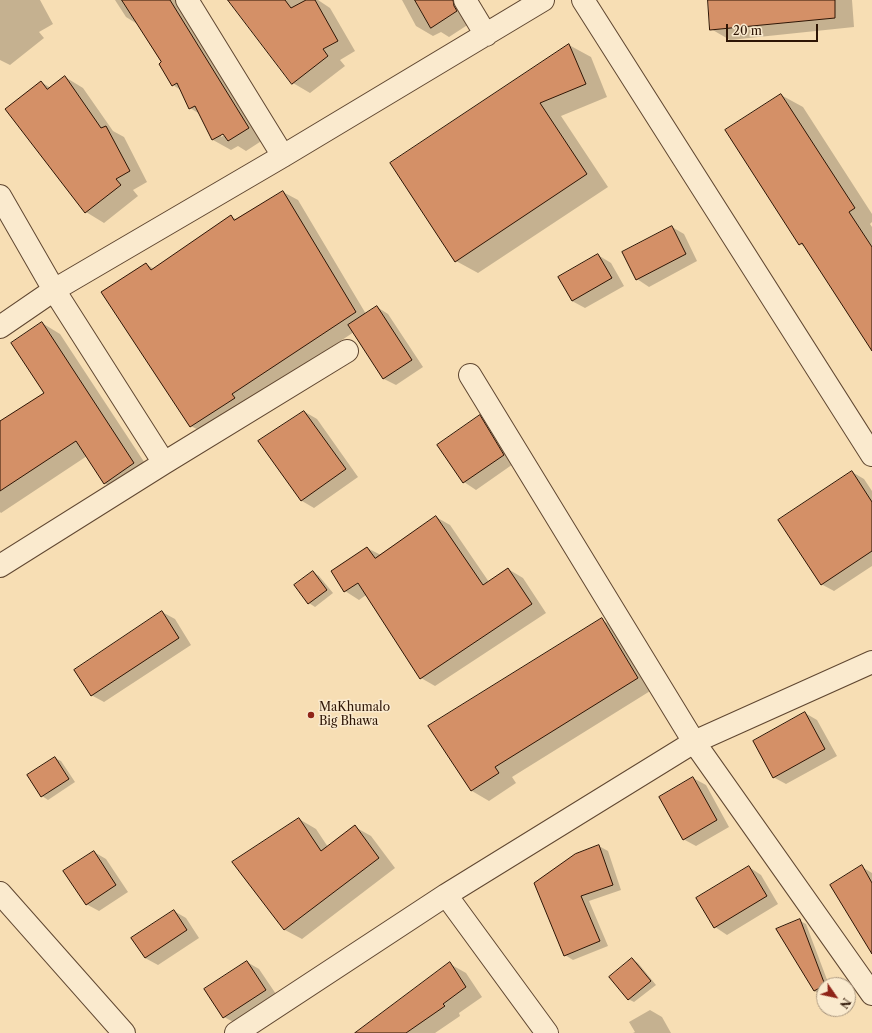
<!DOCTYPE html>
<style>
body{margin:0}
#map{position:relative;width:872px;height:1033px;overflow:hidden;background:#f7deb4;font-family:"Libre Caslon Text",serif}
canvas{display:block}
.north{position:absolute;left:816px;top:977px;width:40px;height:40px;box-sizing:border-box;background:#faeace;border:1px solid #a8957e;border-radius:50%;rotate:124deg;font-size:11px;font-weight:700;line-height:16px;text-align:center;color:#2e1505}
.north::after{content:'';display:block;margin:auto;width:14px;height:18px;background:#8f2418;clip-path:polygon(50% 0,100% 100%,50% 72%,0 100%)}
.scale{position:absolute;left:726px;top:24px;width:92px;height:18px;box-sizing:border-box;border:2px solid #2e1505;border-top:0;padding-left:5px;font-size:12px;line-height:14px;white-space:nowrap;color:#2e1505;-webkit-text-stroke:3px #faeace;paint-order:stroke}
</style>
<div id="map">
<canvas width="872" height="1033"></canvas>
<div class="north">N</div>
<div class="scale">20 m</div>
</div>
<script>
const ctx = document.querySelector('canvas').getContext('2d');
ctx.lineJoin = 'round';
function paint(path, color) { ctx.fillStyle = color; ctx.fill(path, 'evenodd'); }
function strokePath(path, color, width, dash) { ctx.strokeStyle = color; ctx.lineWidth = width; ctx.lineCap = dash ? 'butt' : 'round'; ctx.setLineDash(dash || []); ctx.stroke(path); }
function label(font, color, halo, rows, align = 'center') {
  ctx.font = font + ' "Libre Caslon Text",serif'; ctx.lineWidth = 3; ctx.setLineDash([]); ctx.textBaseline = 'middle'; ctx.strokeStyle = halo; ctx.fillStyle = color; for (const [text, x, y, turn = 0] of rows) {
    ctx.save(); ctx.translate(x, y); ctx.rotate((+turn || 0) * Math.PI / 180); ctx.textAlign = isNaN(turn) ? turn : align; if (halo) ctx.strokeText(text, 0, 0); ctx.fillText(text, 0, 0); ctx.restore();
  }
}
const shadow = new Path2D(`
 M0 0H40L53 24 39 32 44 38 10 65 0 60Z
 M115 0H176L266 138 246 151 238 146 231 150 213 140 200 114 190 108 182 91 173 85 162 63 139 25 126 17ZM228 133 221 137V134Z
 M229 0H318L330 8 355 51 340 60 345 66 310 93 293 83Z
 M402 0H453L469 24 449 37 441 32 433 36 416 26Z
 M709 0H852L854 27 730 40 711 29Z
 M569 45 591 57 607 97 561 116 608 187 478 273 456 261 392 163Z
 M65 77 83 88 113 131 124 137 147 182 133 190 138 196 104 223 86 212 41 82 51 88Z
 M781 95 803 107 872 214V222L870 224 872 227V349L807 248 800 244Z
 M283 192 298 200 366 314 377 307 388 314 423 367 396 385 384 379 354 332 247 403 206 434 191 426 146 264 154 269 232 217 236 219Z
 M672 227 684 234 697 261 649 287 637 279Z
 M598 255 611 263 624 286 585 308 572 301Z
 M42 323 60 334 152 474 122 493 104 483 87 456 1 513 0 512V423L45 393Z
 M305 412 317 419 358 477 314 508 302 501 260 441Z
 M480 416 492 424 516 462 476 490 464 482 438 445Z
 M852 472 864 479 872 491V566L834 591 821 584Z
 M436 517 450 525 489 582 508 569 523 578 546 613 435 686 421 678 366 595 359 600 345 591 367 548 381 555Z
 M313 572 319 576 333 593 315 607 309 603 296 586Z
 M162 612 175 619 191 645 104 702 91 695Z
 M602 620 619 630 655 688 512 777 516 783 489 801 472 791Z
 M805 713 817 720 837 756 786 784 773 777Z
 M55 758 61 761 75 782 48 800 42 796Z
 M693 778 706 785 729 827 696 846 683 839Z
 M299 819 316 829 328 847 355 827 371 836 395 868 302 939 285 930 234 862Z
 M599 846 608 851 621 890 589 901 608 946 573 960 565 955 535 884Z
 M94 852 106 859 128 892 99 911 86 904Z
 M749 867 761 875 778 904 727 935 715 927 697 898Z
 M862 867 872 873V944Z
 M174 911 186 918 199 938 158 965 145 958Z
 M800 921 806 924 829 985H824V992L820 994 814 991Z
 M632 959 638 963 656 985 634 1002 628 999Z
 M247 962 259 969 278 997 237 1024 224 1017 206 989Z
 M450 964 466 973 482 997 459 1013 460 1016 435 1033H357Z
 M650 1010 662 1017 671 1033H633L635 1032 629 1022Z`);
const building = new Path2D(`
 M122 0H170L249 128 228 141 223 134 212 140 195 106 189 109 177 83 172 86 159 64 161 62Z
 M228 0H285L291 8 306 0H315L338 41 323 49 328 56 292 84Z
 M415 0H453L454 6 457 11 431 28Z
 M708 0H835V18L710 30Z
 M569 44 586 84 540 103 587 174 455 262 390 163Z
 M65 76 101 128 106 126 130 171 116 179 121 185 85 213 5 109 41 81 47 89Z
 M781 94 855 208 849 212 872 247V351L802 243 799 245 725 130Z
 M283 191 356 312 232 394 235 398 190 427 101 292 146 263 151 270 231 215 234 220Z
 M672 226 686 254 636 280 622 252Z
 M598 254 612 278 572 301 558 277Z
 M377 306 412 360 383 379 348 325Z
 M42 322 134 463 104 484 76 441 0 491V421L44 393 11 343Z
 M304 411 346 469 301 501 258 441Z
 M480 415 504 455 463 483 437 445Z
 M852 471 872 502V551L821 585 778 520Z
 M436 516 483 585 508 568 532 604 420 679 358 583 344 592 331 571 367 547 375 558Z
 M313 571 327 590 308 604 294 585Z
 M162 611 179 638 91 696 74 670Z
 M602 618 638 678 495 767 499 773 471 791 428 726Z
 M805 712 825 749 773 778 753 741Z
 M55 757 69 779 41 797 27 775Z
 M693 777 717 820 683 840 659 797Z
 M299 818 321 851 355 825 379 858 284 930 232 862Z
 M599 845 613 885 581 896 600 941 564 956 534 883 575 854Z
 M94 851 116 885 86 905 63 871Z
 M862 865 872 883V954L830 885Z
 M749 866 767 896 714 928 696 898Z
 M174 910 187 930 145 958 131 938Z
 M800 919 825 985 814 991 776 929Z
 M632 958 651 981 628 1000 609 977Z
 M247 961 266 990 223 1018 204 989Z
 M450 962 466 987 443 1004 445 1006 406 1033H355Z`);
const street = new Path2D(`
 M187 0 283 156
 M465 0 486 35
 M583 0 872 455
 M0 196 54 290 164 463
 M0 327 54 290 283 156 543 0
 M470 375 694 742 872 994
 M0 566 164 463 347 351
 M0 893 124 1033
 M446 895 547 1033
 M236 1033 446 895 694 742 872 662`);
const markers = [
 [311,715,4,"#8f2418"]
];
const poiNames = [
 ["MaKhumalo",319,708],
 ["Big Bhawa",319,722]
];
paint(shadow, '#0003');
paint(building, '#d49067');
strokePath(building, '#2e1505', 1);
strokePath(street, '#604731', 24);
strokePath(street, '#faeace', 22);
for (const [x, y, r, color] of markers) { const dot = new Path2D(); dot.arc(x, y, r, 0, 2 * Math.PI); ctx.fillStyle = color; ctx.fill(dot); strokePath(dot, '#faeace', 1.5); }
label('12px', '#2e1505', '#faeace', poiNames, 'left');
</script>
